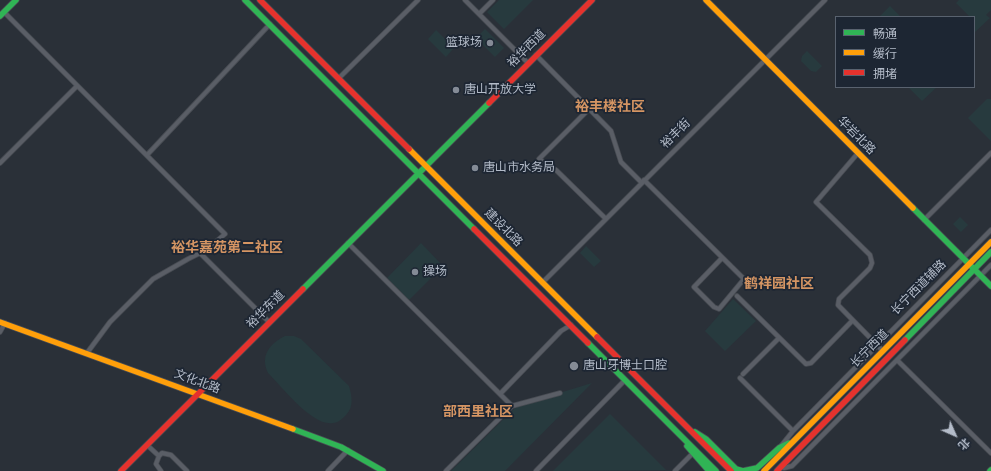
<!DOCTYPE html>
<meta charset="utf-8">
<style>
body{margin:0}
#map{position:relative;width:991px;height:471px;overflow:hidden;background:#2a3038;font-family:"Roboto Condensed","Noto Sans SC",sans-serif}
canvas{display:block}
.legend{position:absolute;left:835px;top:16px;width:140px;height:72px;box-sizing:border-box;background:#1d2633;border:1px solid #59626f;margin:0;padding:5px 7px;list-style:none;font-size:12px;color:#b4bcc9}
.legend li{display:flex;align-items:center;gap:8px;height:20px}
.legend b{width:20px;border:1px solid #59626f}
.north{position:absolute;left:935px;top:415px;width:40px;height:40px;-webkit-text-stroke:3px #1d2633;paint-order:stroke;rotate:135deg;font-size:11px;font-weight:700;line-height:16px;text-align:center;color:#b4bcc9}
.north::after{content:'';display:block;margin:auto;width:14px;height:18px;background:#b4bcc9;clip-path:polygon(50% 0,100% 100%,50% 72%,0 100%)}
</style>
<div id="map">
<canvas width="991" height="471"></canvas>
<ul class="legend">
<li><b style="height:5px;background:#30b455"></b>畅通</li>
<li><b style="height:5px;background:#ff9f0a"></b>缓行</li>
<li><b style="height:5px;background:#e5322d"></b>拥堵</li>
</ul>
<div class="north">北</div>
</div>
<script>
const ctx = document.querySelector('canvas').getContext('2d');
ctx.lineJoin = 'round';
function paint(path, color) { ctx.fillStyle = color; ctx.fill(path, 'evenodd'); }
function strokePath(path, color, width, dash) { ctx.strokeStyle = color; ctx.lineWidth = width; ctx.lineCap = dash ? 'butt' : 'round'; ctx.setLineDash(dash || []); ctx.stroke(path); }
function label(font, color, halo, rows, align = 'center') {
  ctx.font = font + ' "Roboto Condensed","Noto Sans SC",sans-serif'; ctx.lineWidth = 3.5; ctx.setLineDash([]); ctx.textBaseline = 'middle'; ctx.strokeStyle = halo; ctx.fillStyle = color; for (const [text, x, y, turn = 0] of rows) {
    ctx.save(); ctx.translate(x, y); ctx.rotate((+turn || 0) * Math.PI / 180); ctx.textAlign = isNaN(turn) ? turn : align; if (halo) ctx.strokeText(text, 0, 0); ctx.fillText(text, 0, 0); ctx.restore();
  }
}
const green = new Path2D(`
 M499 0H533L504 29 487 12Z
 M959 0H991V10L986 15 990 18 974 33V17H970L956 3Z
 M890 6 901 17H879Z
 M485 29 504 48 495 57 476 38Z
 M436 30 454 48 446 57 428 39Z
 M807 51 822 66 816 72 811 71 801 61 802 56Z
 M908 87H937L922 101Z
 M987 99H991V141L968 118Z
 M960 217 968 225 961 232 953 224Z
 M421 243 443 266 409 300 387 278Z
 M586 246 601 261 594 267 580 253Z
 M733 299 756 321 725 351 705 331Z
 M285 336H294L301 339 349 386C352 396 354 407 346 415 342 419 338 423 333 423 313 427 282 387 268 373 260 356 269 344 285 336Z
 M592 383 505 471H451L517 406Z
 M610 414 666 470 553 471Z`);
const street = new Path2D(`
 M465 0 528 63
 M4 12 225 234 206 250 188 259 153 279 110 322 87 353
 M479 14 493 0
 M536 55 611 131 621 162 642 183
 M339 78 418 0
 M589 109 539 159 556 170 606 219
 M858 153 816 202 870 255 872 263 870 268 839 299 838 305 883 351
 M147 155 270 24
 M0 163 77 86
 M644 180 744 279 719 309 714 307 694 287 722 258
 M924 220 991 153
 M348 243 512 406 446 471
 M201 254 269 322
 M542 283 825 0
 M737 296 806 364 811 363 852 321
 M0 332 5 323
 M897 360 991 453
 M743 374 779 338
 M740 378 793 431
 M500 394 561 331 571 325
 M512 406 560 393
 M147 445 159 456 156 464 161 471
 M781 446 793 431 991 230
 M159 456 162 453 171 455 187 471
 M784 468 792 466 991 265
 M328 471 348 450
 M536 471 625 380
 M675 471 692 454`);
const fast = new Path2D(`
 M245 0 474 229
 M0 16 16 0
 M913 208 991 286
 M303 289 489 103
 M905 340 991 252
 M588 343 716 471
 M293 429 341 447 383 471
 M695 432 706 439 736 469 743 471 757 468 779 448 789 443
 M687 446 709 471
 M990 471 991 470`);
const slow = new Path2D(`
 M706 0 913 208
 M409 149 597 337
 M0 322 293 429
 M764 471 991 242`);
const jam = new Path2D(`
 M260 0 409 149
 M489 103 592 0
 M474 229 588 343
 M597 337 731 471
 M121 471 303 289
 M777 471 905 340`);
const markers = [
 [490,43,4,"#848b96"],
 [456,90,4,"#848b96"],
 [475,168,4,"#848b96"],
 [415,272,4,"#848b96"],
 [574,366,5,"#848b96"]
];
const poiNames = [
 ["篮球场",482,43,"right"],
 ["唐山开放大学",464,90],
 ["唐山市水务局",483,168],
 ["操场",423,272],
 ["唐山牙博士口腔",583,366]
];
const streetNames = [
 ["裕华西道",527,49,-45],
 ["裕丰街",676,134,-45],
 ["华岩北路",856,136,45],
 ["建设北路",503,228,45],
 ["长宁西道辅路",919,288,-45],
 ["裕华东道",266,310,-45],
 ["长宁西道",870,349,-45],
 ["文化北路",197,382,20]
];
const quarterNames = [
 ["裕丰楼社区",610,107],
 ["裕华嘉苑第二社区",227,248],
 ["鹤祥园社区",779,284],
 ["部西里社区",478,412]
];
paint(green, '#273a3e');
strokePath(street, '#484c53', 5.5);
strokePath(fast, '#484c53', 7);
strokePath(slow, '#484c53', 7);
strokePath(jam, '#484c53', 7);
strokePath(street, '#5a5e66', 4);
strokePath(fast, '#30b455', 5.5);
strokePath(slow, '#ff9f0a', 5.5);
strokePath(jam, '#e5322d', 5.5);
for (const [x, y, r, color] of markers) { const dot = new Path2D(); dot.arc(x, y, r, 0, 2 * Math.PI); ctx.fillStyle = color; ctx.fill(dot); strokePath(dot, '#1d2633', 1.5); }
label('12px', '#b4bcc9', '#1d2633', poiNames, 'left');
label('12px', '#b4bcc9', '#1d2633', streetNames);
label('bold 14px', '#d59563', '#1d2633', quarterNames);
</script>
